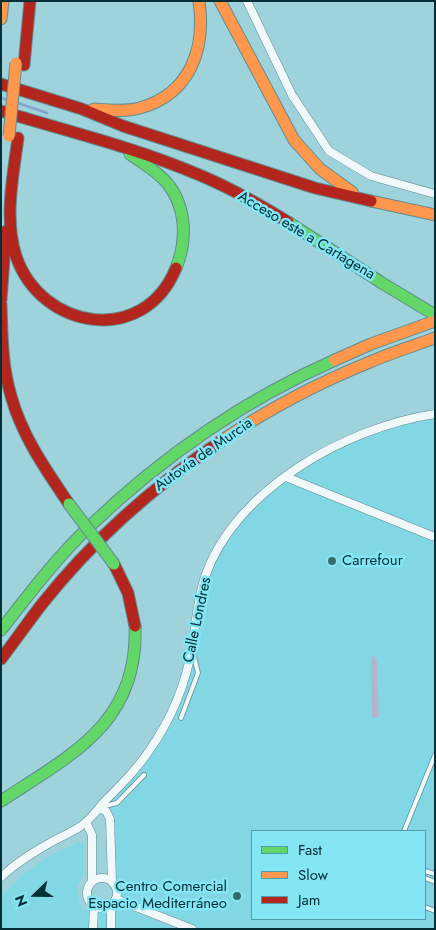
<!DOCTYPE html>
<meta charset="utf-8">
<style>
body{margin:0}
#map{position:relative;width:436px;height:930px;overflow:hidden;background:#9ed3db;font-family:Jost,sans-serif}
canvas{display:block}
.frame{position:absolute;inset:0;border:2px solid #022f35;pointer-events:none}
.legend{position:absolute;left:251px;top:830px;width:175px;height:90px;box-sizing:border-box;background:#84e5f5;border:1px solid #509ca8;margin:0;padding:6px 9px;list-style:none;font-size:15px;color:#022f35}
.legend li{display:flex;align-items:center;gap:10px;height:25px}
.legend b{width:25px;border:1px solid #509ca8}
.north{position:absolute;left:10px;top:870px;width:50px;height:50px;-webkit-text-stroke:4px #84e5f5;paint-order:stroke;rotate:248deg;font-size:14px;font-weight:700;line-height:20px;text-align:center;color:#022f35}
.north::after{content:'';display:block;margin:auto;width:18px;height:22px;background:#022f35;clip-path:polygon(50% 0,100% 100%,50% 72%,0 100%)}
</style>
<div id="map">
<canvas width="436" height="930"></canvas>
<div class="frame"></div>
<ul class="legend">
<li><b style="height:6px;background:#63d668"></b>Fast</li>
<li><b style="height:6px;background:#ff974d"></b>Slow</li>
<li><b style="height:6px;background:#b3261e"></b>Jam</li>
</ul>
<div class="north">N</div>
</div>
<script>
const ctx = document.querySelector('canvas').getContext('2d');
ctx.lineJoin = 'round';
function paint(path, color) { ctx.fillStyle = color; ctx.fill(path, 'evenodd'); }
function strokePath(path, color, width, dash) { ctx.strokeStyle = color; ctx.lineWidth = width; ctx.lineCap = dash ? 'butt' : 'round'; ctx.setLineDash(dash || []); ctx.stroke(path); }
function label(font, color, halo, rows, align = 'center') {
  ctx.font = font + ' Jost,sans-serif'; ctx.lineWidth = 5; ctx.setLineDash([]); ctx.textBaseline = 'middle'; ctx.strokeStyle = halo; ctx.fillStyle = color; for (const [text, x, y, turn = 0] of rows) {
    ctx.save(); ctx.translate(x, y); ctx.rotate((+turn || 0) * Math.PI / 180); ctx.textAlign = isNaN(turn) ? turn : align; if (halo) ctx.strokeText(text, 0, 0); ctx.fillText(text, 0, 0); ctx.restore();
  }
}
const built = new Path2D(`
 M435 414V929H192L117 896 116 888 112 881 110 819 99 808 149 751 182 686 197 612 220 545 263 496 334 447ZM252 831H425V919H252Z
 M79 842 84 843V874L78 885V894L80 903 84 910H130L176 929H1V896L24 874 49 856Z`);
const green = new Path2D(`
 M373 654 377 661 379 717 372 718 371 665Z`);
const stream = new Path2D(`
 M1 98 8 100
 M18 103 47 113`);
const lane = new Path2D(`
 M181 718 198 673 193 652
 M101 807 117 803 144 775
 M404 831 435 755
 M425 871 435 874
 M425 878 435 882
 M425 907 435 911`);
const street = new Path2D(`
 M247 1 292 95 329 151 371 176 435 194
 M286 477 432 536
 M99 808 106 811 110 819 112 881
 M86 822 92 835V881
 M1 877C18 861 37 850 57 839 65 835 74 831 81 826 90 820 97 810 104 802 120 786 136 770 149 751 170 721 186 684 192 647 196 624 197 600 205 577 235 489 347 427 435 414
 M87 893a15 15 0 1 1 30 0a15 15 0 1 1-30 0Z
 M116 899 192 929
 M111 905V929
 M93 929 94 906`);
const fast = new Path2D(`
 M130 154C142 163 157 171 167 183 187 207 187 241 176 268
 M288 222 382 283 435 315
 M1 630C29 594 57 557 90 526 162 457 244 400 335 360
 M1 801C71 755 139 723 135 626`);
const slow = new Path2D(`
 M220 1 294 140 320 169 352 192
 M1 19 3 1
 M94 109C109 110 125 112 140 108 190 94 206 49 199 1
 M371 201 435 215
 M335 360 371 344 435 321
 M221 441C267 410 318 383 370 362 391 353 413 346 435 338`);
const jam = new Path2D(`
 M24 65 30 1
 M1 84 82 109 123 126 315 188 371 201
 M1 111C66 131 134 147 197 174 229 187 259 204 288 222
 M18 138C13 176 4 219 16 256 41 330 144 347 176 268
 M1 300 6 231
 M1 304C2 335 2 366 11 396 22 436 46 470 69 504
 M114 564 128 593 135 626
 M1 659C15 641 28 622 42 604 92 541 154 486 221 441`);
const fastBridge = new Path2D(`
 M69 504 114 564`);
const slowBridge = new Path2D(`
 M9 136 16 63`);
const markers = [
 [332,561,5,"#39686f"],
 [237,896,5,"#39686f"]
];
const streetNames = [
 ["Acceso este a Cartagena",306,236,31],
 ["Autovía de Murcia",204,455,-35],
 ["Calle Londres",198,620,-78]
];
const poiNames = [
 ["Carrefour",342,561],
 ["Centro Comercial",227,887,"right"],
 ["Espacio Mediterráneo",227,904,"right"]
];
paint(built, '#82d7e5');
paint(green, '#b3b5cd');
strokePath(stream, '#86a3ce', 2.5);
strokePath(lane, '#638b91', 5.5);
strokePath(street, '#638b91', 9);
strokePath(fast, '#638b91', 13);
strokePath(slow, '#638b91', 13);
strokePath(jam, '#638b91', 13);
strokePath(lane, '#f0f8fa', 4);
strokePath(street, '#f0f8fa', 8);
strokePath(fast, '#63d668', 11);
strokePath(slow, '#ff974d', 11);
strokePath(jam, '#b3261e', 11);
strokePath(fastBridge, '#638b91', 13, []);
strokePath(slowBridge, '#638b91', 13, []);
strokePath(fastBridge, '#63d668', 11);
strokePath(slowBridge, '#ff974d', 11);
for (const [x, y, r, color] of markers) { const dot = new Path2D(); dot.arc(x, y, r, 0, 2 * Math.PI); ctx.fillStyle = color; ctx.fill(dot); strokePath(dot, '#84e5f5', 2); }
label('15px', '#022f35', '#84e5f5', streetNames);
label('15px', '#022f35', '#84e5f5', poiNames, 'left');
</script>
